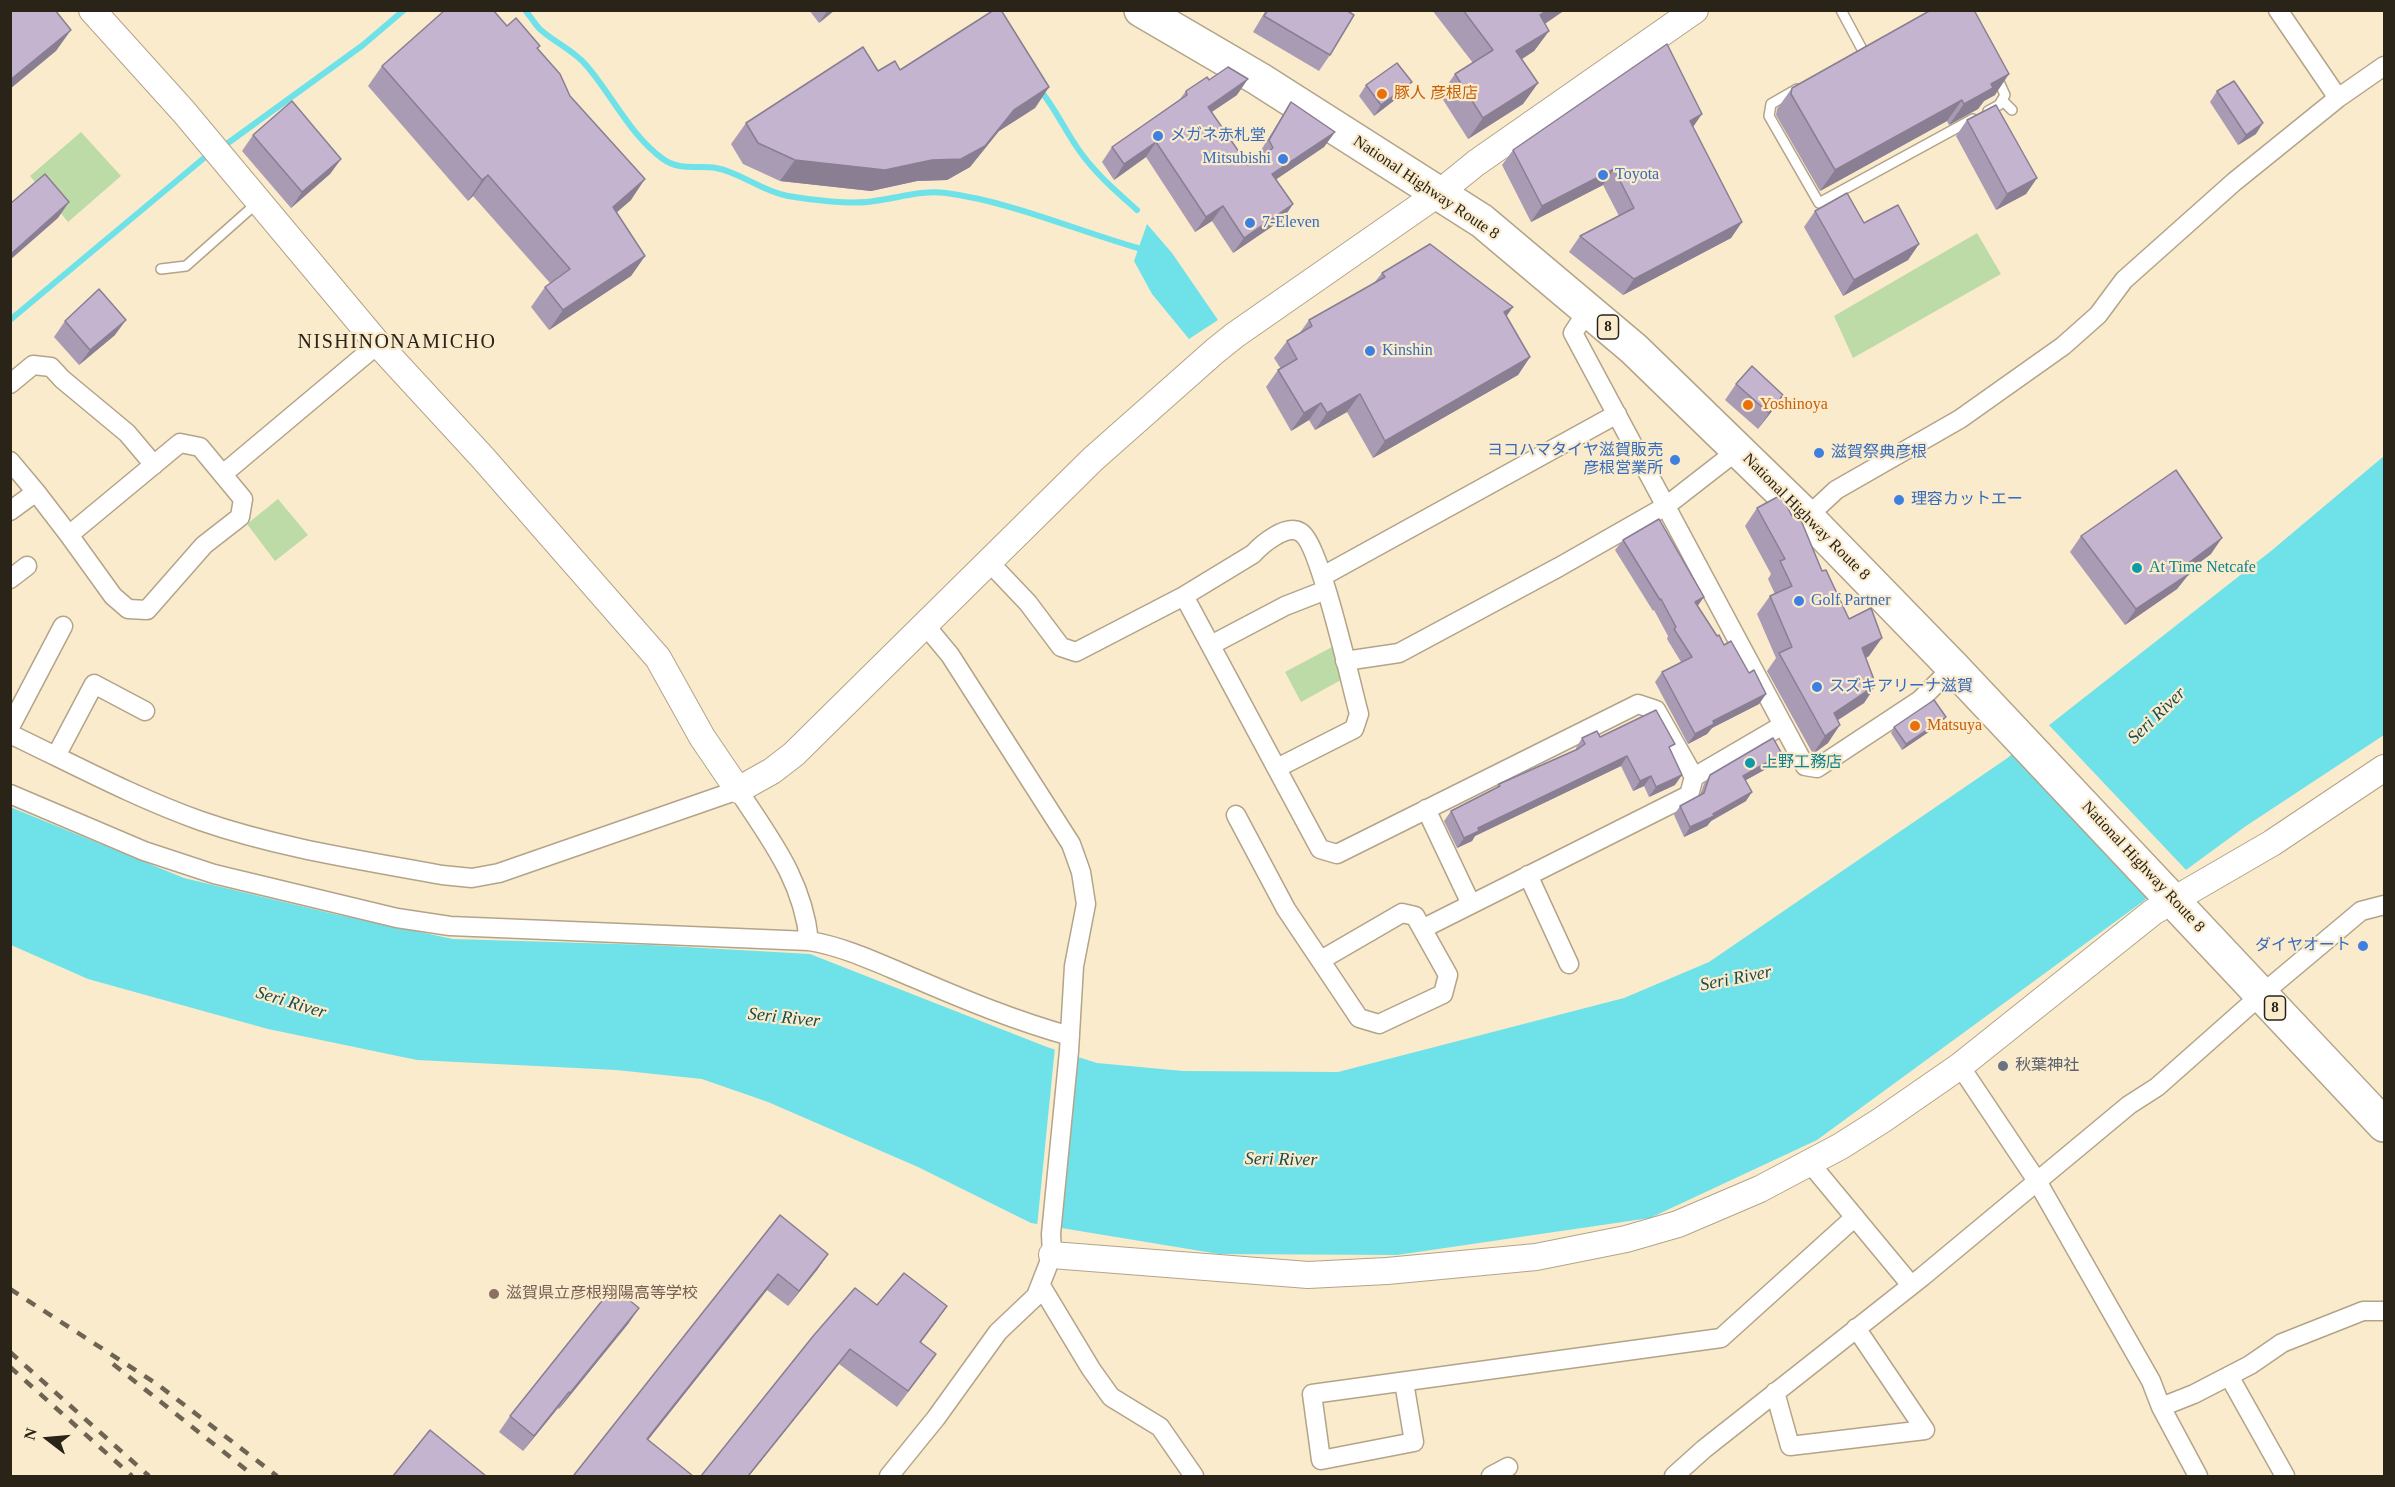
<!DOCTYPE html>
<meta charset="utf-8">
<style>
body{margin:0}
#map{position:relative;width:2395px;height:1487px;overflow:hidden;background:#faebcd;font-family:"Times New Roman",serif}
canvas{display:block}
.frame{position:absolute;inset:0;border:12px solid #292318;pointer-events:none}
.north{position:absolute;left:18px;top:1409px;width:60px;height:60px;-webkit-text-stroke:4px #faebcd;paint-order:stroke;rotate:286deg;font-size:16px;font-weight:700;line-height:24px;text-align:center;color:#292318}
.north::after{content:'';display:block;margin:auto;width:21px;height:27px;background:#292318;clip-path:polygon(50% 0,100% 100%,50% 72%,0 100%)}
</style>
<div id="map">
<canvas width="2395" height="1487"></canvas>
<div class="frame"></div>
<div class="north">N</div>
</div>
<script>
const ctx = document.querySelector('canvas').getContext('2d');
ctx.lineJoin = 'round';
function paint(path, color) { ctx.fillStyle = color; ctx.fill(path, 'evenodd'); }
function strokePath(path, color, width, dash) { ctx.strokeStyle = color; ctx.lineWidth = width; ctx.lineCap = dash ? 'butt' : 'round'; ctx.setLineDash(dash || []); ctx.stroke(path); }
function label(font, color, halo, rows, align = 'center') {
  ctx.font = font + ' "Times New Roman","Noto Sans JP",serif'; ctx.lineWidth = 4.5; ctx.setLineDash([]); ctx.textBaseline = 'middle'; ctx.strokeStyle = halo; ctx.fillStyle = color; for (const [text, x, y, turn = 0] of rows) {
    ctx.save(); ctx.translate(x, y); ctx.rotate((+turn || 0) * Math.PI / 180); ctx.textAlign = isNaN(turn) ? turn : align; if (halo) ctx.strokeText(text, 0, 0); ctx.fillText(text, 0, 0); ctx.restore();
  }
}
const green = new Path2D(`
 M81 132 121 176 68 222 30 176Z
 M1977 233 2001 274 1853 358 1834 316Z
 M278 499 308 535 275 561 247 524Z
 M1332 647 1341 680 1301 702 1285 672Z`);
const water = new Path2D(`
 M1147 224 1172 253 1218 320 1189 339 1152 294 1134 261Z
 M2384 456V735L2246 826 1817 1140 1650 1218 1397 1255 1219 1254 1031 1223 918 1167 768 1102 702 1079 616 1070 417 1060 268 1029 88 979 11 945 10 807 184 878 334 914 453 939 650 945 810 954 1047 1047 1097 1063 1183 1071 1338 1072 1624 998 1709 962 2006 759 2271 551Z`);
const pier = new Path2D(`
 M2047 723 2188 872 2149 900 2010 751Z
 M1055 1047 1076 1053 1059 1231 1037 1227Z`);
const stream = new Path2D(`
 M525 10C531 17 536 26 542 31 556 43 574 51 586 65 612 95 630 135 663 159 679 171 699 165 716 168 740 172 761 191 788 196 811 200 852 205 874 201 899 198 921 190 946 193 1012 202 1075 230 1138 248
 M1040 90C1056 109 1066 133 1081 153 1097 175 1117 192 1137 210
 M228 143 363 45 404 10
 M10 320 204 158`);
const lane = new Path2D(`
 M1841 10 1863 51
 M1797 89 1771 104 1769 116 1819 203 1973 119
 M2003 101 2012 110
 M1988 111 1999 105 2005 95 1996 75
 M161 269 186 266 257 203`);
const street = new Path2D(`
 M2278 10 2338 98
 M1588 310 1573 333 1805 766 1817 768 1920 700 1953 667
 M10 384 33 365 51 367 62 379 127 433 154 465
 M10 461 36 492 10 511
 M223 474 378 344
 M36 492 69 535 180 443 200 447 243 499 240 517 204 545 147 610 128 609 113 596 69 535
 M1807 517 1836 490 1960 419 2063 346 2098 315 2124 280 2234 182 2338 98 2384 66
 M989 562 1028 603 1061 647 1076 652 1184 596 1253 554C1262 544 1286 524 1300 532 1320 542 1351 685 1359 714L1354 729 1277 768
 M1323 576 1617 414
 M10 579 27 566
 M1184 596 1320 849 1337 854 1638 704 1656 710 1694 777
 M1211 645 1285 606 1326 590
 M1345 661 1399 653 1559 567 1666 506 1738 450
 M10 727 63 626
 M10 734C73 764 136 798 201 821 279 848 361 860 442 875L472 878 499 873 738 790C770 839 803 880 809 941
 M56 756 94 684 145 711
 M10 794 144 851 214 874 397 918 450 926 809 941C846 947 880 964 914 978 965 1000 1016 1021 1070 1036
 M1426 809 1471 904
 M1236 815 1286 909 1359 1018 1379 1024 1443 994 1448 975 1415 916 1402 913 1321 960
 M1528 875 1569 964
 M1422 929 1689 795 1694 777 1783 725
 M1960 1066 2037 1181 2151 1381 2161 1407 2198 1476
 M1809 1162 1911 1285
 M1041 1286 1091 1369 1111 1397 1160 1427 1194 1476
 M2229 1376 2285 1476
 M1404 1382 1414 1442 1321 1460 1312 1394 1721 1338 1855 1217
 M1775 1392 1790 1446 1925 1430 1856 1328
 M2161 1407 2194 1394 2250 1365 2282 1343 2363 1311H2384
 M889 1476 936 1418 998 1332 1036 1296 1052 1255 1051 1234 1069 1051 1074 966 1086 904 1081 872 1071 844 950 655 925 625
 M1491 1476 1508 1467
 M1674 1476 1704 1449 1922 1277 2129 1105 2157 1087 2262 994 2361 911 2384 905`);
const secondary = new Path2D(`
 M92 10 184 112 378 344 483 458 658 658 702 737 738 790 772 771 794 754 1093 459 1215 351 1235 335 1439 193 1476 163 1695 10
 M1052 1255 1308 1275 1387 1271 1536 1257 1626 1239 1678 1224 1760 1189 1841 1146 1882 1120 1960 1066 2153 912 2272 843 2384 768`);
const highway = new Path2D(`
 M1141 10 1259 79 1482 221 1634 349 1807 517 1953 667 2384 1125`);
const rail = new Path2D(`
 M10 1289 157 1384 277 1476
 M10 1352 149 1476
 M113 1364 254 1476
 M10 1367 132 1476`);
const wall = new Path2D(`
 M809 10H835L819 23Z
 M1266 10H1346L1330 55 1319 71 1253 32Z
 M1432 10H1565L1545 24 1549 31 1534 51 1522 59 1538 83 1523 104 1468 139 1440 95 1455 74 1473 63Z
 M507 26 540 46 538 49 570 96 631 200 616 212 645 256 631 276 549 330 531 307 545 287 550 283 473 196 468 201 368 86 382 66Z
 M900 70 1049 87 1035 108 999 131 970 167 947 180 917 181 871 191 780 181 743 164 731 144 746 123 878 71Z
 M1209 80 1237 95 1211 112 1248 165 1259 157 1258 155 1281 118 1291 102 1335 132 1324 147 1276 179 1293 204 1283 219 1233 253 1212 221 1195 232 1146 157 1114 180 1102 162 1112 147 1180 99 1186 91Z
 M1412 82 1405 92 1374 116 1359 96 1366 85Z
 M1792 88 1995 95 1984 101 1978 109 1949 125 1947 121 1820 191 1776 115 1777 109Z
 M2217 91 2256 134 2238 145 2210 102Z
 M1967 120 2037 178 2026 194 1996 210 1956 136Z
 M1693 128 1742 222 1731 238 1623 295 1569 252 1580 236 1619 216 1603 185 1531 222 1502 165 1513 150Z
 M253 135 341 159 330 174 291 208 242 151Z
 M1815 211 1864 223 1919 244 1908 260 1843 296 1804 227Z
 M1382 273 1506 316 1530 357 1518 375 1373 458 1347 412 1315 430 1309 420 1291 431 1266 387 1278 370 1281 369 1274 358 1287 341 1299 334 1309 320 1374 283Z
 M65 321 115 335 79 365 54 337Z
 M1736 384 1772 411 1758 429 1725 400Z
 M1757 508 1822 571 1869 656 1866 658 1876 685 1864 703 1838 720 1828 743 1813 754 1767 671 1776 658 1757 614 1770 596 1775 594 1768 579 1771 574 1745 526Z
 M2081 536 2211 554 2187 572 2189 574 2177 589 2125 625 2070 552Z
 M1623 540 1698 606 1717 636 1766 694 1759 704 1712 728 1707 734 1688 744 1655 682 1662 672 1681 662 1667 639 1668 636 1654 610 1653 611 1615 550Z
 M1946 717 1942 723 1902 750 1891 733 1894 727Z
 M1600 737 1670 750 1675 785 1649 797 1644 786 1633 791 1621 766 1475 836 1472 841 1457 848 1444 821 1451 811 1495 789 1499 784 1576 750V748L1582 738Z
 M1775 764 1746 780V801L1711 821 1707 826 1684 837 1674 815 1680 806 1700 795 1704 784 1710 775Z
 M780 1215 828 1254 817 1270 788 1306 767 1290 648 1440 693 1476H573Z
 M877 1305 947 1306 921 1342 925 1370 897 1407 839 1364Z
 M639 1308 628 1324 559 1409 558 1408 523 1451 499 1432 510 1416Z`);
const shadedWall = new Path2D(`
 M828 10H835L819 23Z
 M1547 10H1565L1526 36 1540 15Z
 M71 30 56 51 10 89V80Z
 M1549 31 1534 51 1502 72 1516 51Z
 M2009 74 1995 95 1984 101 1978 109 1949 125 1964 104 1991 84Z
 M1248 79 1237 95 1197 122 1208 107Z
 M1412 82 1405 92 1374 116 1381 105Z
 M1538 83 1523 104 1468 139 1483 118Z
 M1049 87 1035 108 999 131 970 167 947 180 917 181 871 191 780 181 795 160 1014 110Z
 M1962 100 1947 121 1820 191 1835 170Z
 M1702 114 1691 130 1690 121Z
 M2263 123 2256 134 2238 145 2246 135Z
 M1335 132 1324 147 1262 189 1272 174Z
 M1156 142 1146 157 1114 180 1124 164Z
 M341 159 330 174 291 208 302 192Z
 M1614 169 1603 185 1531 222 1542 206Z
 M488 175 473 196 468 201 482 180Z
 M2037 178 2026 194 1996 210 2007 194Z
 M645 179 631 200 599 228 613 207Z
 M69 202 58 218 10 260V255L12 253Z
 M1293 204 1283 219 1233 253 1244 238Z
 M1223 206 1212 221 1195 232 1206 217Z
 M1742 222 1731 238 1623 295 1634 279Z
 M1919 244 1908 260 1843 296 1854 280Z
 M645 256 631 276 549 330 563 310Z
 M1513 307 1501 324 1504 312Z
 M126 320 115 335 79 365 90 350Z
 M1530 357 1518 375 1373 458 1385 441Z
 M1360 394 1347 412 1315 430 1327 413Z
 M1783 395 1772 411 1758 429 1769 413Z
 M1321 403 1309 420 1291 431 1304 413Z
 M2222 538 2211 554 2172 583 2183 567Z
 M2189 574 2177 589 2125 625 2136 609Z
 M1704 597 1697 607 1695 602Z
 M1882 638 1869 656 1849 666 1862 648Z
 M1876 685 1864 703 1821 731 1834 713Z
 M1766 694 1759 704 1712 728 1707 734 1688 744 1695 734 1713 721Z
 M1946 717 1942 723 1902 750 1906 744Z
 M1840 725 1828 743 1813 754 1825 736Z
 M1782 754 1775 764 1737 785 1743 776Z
 M1627 756 1621 766 1475 836 1472 841 1457 848 1464 838 1478 828Z
 M1682 775 1675 785 1649 797 1656 787Z
 M1651 776 1644 786 1633 791 1640 781Z
 M1752 792 1746 801 1711 821 1707 826 1684 837 1690 827Z
 M828 1254 817 1270 788 1306 799 1291Z
 M778 1274 767 1290 636 1455 647 1439Z
 M947 1306 936 1322 909 1358 920 1342Z
 M639 1308 628 1324 559 1409 570 1393Z
 M850 1349 839 1364 749 1476H748Z
 M569 1392 558 1408 523 1451 534 1436Z`);
const building = new Path2D(`
 M10 10H55L71 30 10 80Z
 M445 10H493L507 26 516 18 540 46 537 48 560 74 570 96 645 179 613 207 645 256 563 310 545 287 570 269 488 175 482 180 382 66Z
 M994 10H1001L1049 87 1014 110 985 146 961 159 932 160 885 170 795 160 758 143 746 123 863 47 878 71 895 61 900 70Z
 M1268 10H1346L1354 15 1330 55 1264 16Z
 M1463 10H1547L1540 15 1549 31 1516 51 1538 83 1483 118 1455 74 1493 50Z
 M1931 10H1974L2009 74 1991 84 1993 88 1964 104 1962 100 1835 170 1791 94 1792 88Z
 M1667 44 1702 114 1690 121 1742 222 1634 279 1580 236 1634 208 1614 169 1542 206 1513 150Z
 M1397 63 1412 82 1381 105 1366 85Z
 M1228 67 1248 79 1208 107 1248 165 1273 148 1269 140 1291 102 1335 132 1272 174 1293 204 1244 238 1223 206 1206 217 1156 142 1124 164 1112 147 1187 95 1186 91 1207 77 1209 80Z
 M2234 81 2263 123 2246 135 2217 91Z
 M292 101 341 159 302 192 253 135Z
 M1996 105 2037 178 2007 194 1967 120Z
 M45 174 69 202 12 253 10 251V204Z
 M1847 193 1864 223 1898 205 1919 244 1854 280 1815 211Z
 M1430 244 1513 307 1504 312 1530 357 1385 441 1360 394 1327 413 1321 403 1304 413 1278 370 1297 359 1287 341 1312 326 1309 320 1385 277 1382 273Z
 M99 289 126 320 90 350 65 321Z
 M1752 366 1783 395 1769 413 1736 384Z
 M2176 470 2222 538 2183 567 2189 574 2136 609 2081 536Z
 M1781 495 1792 516 1798 513 1822 571 1826 570 1849 619 1871 608 1882 638 1862 648 1876 685 1834 713 1840 725 1825 736 1779 653 1792 647 1770 596 1792 586 1780 561 1785 559 1757 508Z
 M1659 519 1704 597 1695 602 1717 636 1719 635 1724 645 1731 641 1749 673 1754 670 1766 694 1713 721 1714 724 1695 734 1662 672 1692 657 1674 629 1676 627 1661 599 1660 600 1623 540Z
 M1934 700 1946 717 1906 744 1894 727Z
 M1656 710 1675 744 1669 747 1682 775 1656 787 1651 776 1640 781 1627 756 1478 828 1479 831 1464 838 1451 811 1500 786 1499 784 1578 749 1585 744 1582 738 1597 731 1600 737Z
 M1773 738 1782 754 1743 776 1752 792 1713 814 1714 816 1690 827 1680 806 1704 793 1710 775Z
 M780 1215 828 1254 799 1291 778 1274 647 1439 693 1476H576L574 1475Z
 M904 1273 947 1306 920 1342 936 1354 908 1391 850 1349 748 1476H701L814 1335 855 1288 877 1305Z
 M613 1287 639 1308 570 1393 569 1392 534 1436 510 1416Z
 M430 1430 486 1476H393Z`);
const markers = [
 [1382,94,6,"#e8710a"],
 [1158,136,6,"#3f7fe0"],
 [1283,159,6,"#3f7fe0"],
 [1603,175,6,"#3f7fe0"],
 [1250,223,6,"#3f7fe0"],
 [1370,351,6,"#3f7fe0"],
 [1748,405,6,"#e8710a"],
 [1819,453,6,"#3f7fe0"],
 [1675,460,6,"#3f7fe0"],
 [1899,500,6,"#3f7fe0"],
 [2137,568,6,"#0f9aa8"],
 [1799,601,6,"#3f7fe0"],
 [1817,687,6,"#3f7fe0"],
 [1915,726,6,"#e8710a"],
 [1750,763,6,"#0f9aa8"],
 [2363,946,6,"#3f7fe0"],
 [2003,1066,6,"#6b7280"],
 [494,1294,6,"#8d6e63"]
];
const shields = [
 [1608,327,21],
 [2275,1008,21]
];
const shieldNames = [
 ["8",1608,327],
 ["8",2275,1008]
];
const foodNames = [
 ["豚人 彦根店",1394,94],
 ["Yoshinoya",1760,405],
 ["Matsuya",1927,726]
];
const shopNames = [
 ["メガネ赤札堂",1170,136],
 ["Mitsubishi",1271,159,"right"],
 ["Toyota",1615,175],
 ["7-Eleven",1262,223],
 ["Kinshin",1382,351],
 ["ヨコハマタイヤ滋賀販売",1663,451,"right"],
 ["彦根営業所",1663,469,"right"],
 ["滋賀祭典彦根",1831,453],
 ["理容カットエー",1911,500],
 ["Golf Partner",1811,601],
 ["スズキアリーナ滋賀",1829,687],
 ["ダイヤオート",2351,946,"right"]
];
const streetNames = [
 ["National Highway Route 8",1426,188,34],
 ["National Highway Route 8",1806,517,45],
 ["National Highway Route 8",2143,867,47]
];
const cultureNames = [
 ["At Time Netcafe",2149,568],
 ["上野工務店",1762,763]
];
const worshipNames = [
 ["秋葉神社",2015,1066]
];
const educationNames = [
 ["滋賀県立彦根翔陽高等学校",506,1294]
];
const waterNames = [
 ["Seri River",2157,716,-44],
 ["Seri River",1736,979,-11],
 ["Seri River",291,1003,17],
 ["Seri River",784,1018,6],
 ["Seri River",1281,1160,1]
];
const quarterNames = [
 ["NISHINONAMICHO",397,343]
];
paint(green, '#bddba6');
paint(water, '#6ee2e8');
paint(pier, '#faebcd');
strokePath(stream, '#6ee2e8', 6);
strokePath(lane, '#b3a489', 12);
strokePath(street, '#b3a489', 21);
strokePath(secondary, '#b3a489', 28);
strokePath(highway, '#b3a489', 36);
strokePath(lane, '#fff', 9);
strokePath(street, '#fff', 18);
strokePath(secondary, '#fff', 26);
strokePath(highway, '#fff', 33);
strokePath(rail, '#6d6453', 4.5, [10, 10]);
paint(wall, '#a99bb3');
paint(shadedWall, '#897e92');
paint(building, '#c4b4d0');
strokePath(building, '#897e92', 1.5);
for (const [x, y, r, color] of markers) { const dot = new Path2D(); dot.arc(x, y, r, 0, 2 * Math.PI); ctx.fillStyle = color; ctx.fill(dot); strokePath(dot, '#faebcd', 2); }
for (const [x, y, w] of shields) { const box = new Path2D(); box.roundRect(x - w / 2, y - 12, w, 24, 4.5); ctx.fillStyle = '#faebcd'; ctx.fill(box); strokePath(box, '#292318', 1.5); }
label('bold 15px', '#292318', null, shieldNames);
label('16px', '#c56008', '#faebcd', foodNames, 'left');
label('16px', '#366cbe', '#faebcd', shopNames, 'left');
label('16px', '#292318', '#faebcd', streetNames);
label('16px', '#0d838f', '#faebcd', cultureNames, 'left');
label('16px', '#5b616d', '#faebcd', worshipNames, 'left');
label('16px', '#785e54', '#faebcd', educationNames, 'left');
label('italic 18px', '#174b4d', '#faebcd', waterNames);
ctx.letterSpacing = '1.5px';
label('20px', '#292318', '#faebcd', quarterNames);
ctx.letterSpacing = '0px';
</script>
